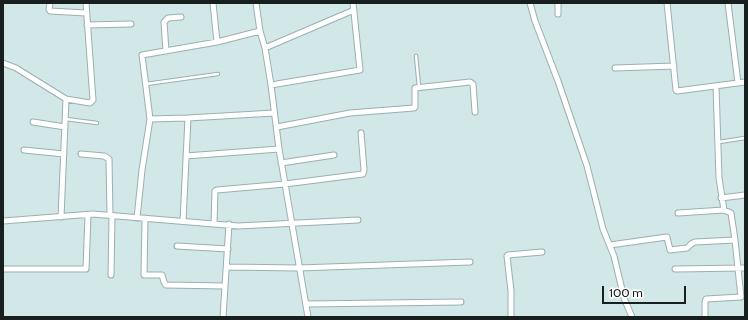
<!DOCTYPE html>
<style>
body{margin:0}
#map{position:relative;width:748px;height:320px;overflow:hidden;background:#d2e7e8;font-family:Cabin,sans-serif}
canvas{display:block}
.frame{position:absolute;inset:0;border:4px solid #171f1f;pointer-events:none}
.scale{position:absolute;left:602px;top:286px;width:84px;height:18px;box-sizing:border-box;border:2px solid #171f1f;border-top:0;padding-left:5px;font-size:12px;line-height:14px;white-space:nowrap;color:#171f1f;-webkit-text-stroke:3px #fff;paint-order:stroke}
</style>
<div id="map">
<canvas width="748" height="320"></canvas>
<div class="frame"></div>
<div class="scale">100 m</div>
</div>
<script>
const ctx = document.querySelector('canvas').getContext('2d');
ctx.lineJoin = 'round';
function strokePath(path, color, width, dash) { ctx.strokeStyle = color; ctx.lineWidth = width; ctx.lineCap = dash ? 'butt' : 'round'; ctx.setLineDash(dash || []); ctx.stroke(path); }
const service = new Path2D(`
 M416 56 419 87
 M146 84 218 74
 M66 119 97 123
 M719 142 745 138`);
const minor = new Path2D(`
 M50 3 49 9 50 11 86 13
 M213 3 217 42
 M530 3 535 21 558 81 587 166 603 229 614 256 624 298 632 317
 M558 3V14
 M667 3 676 90 677 91 745 82
 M728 3 738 83
 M87 25 131 24
 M260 31 265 48 271 85
 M265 48 354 10
 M166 51 164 22 168 18 181 17
 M3 63 16 68 66 99 61 217
 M615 68 674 66
 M716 86 719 178 724 210
 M66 99 90 103 93 100 86 3
 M150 119 188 118
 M33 122 65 127
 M277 127 350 113 414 108 415 107V88L470 82 473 84 475 112
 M24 150 64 154
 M81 154 104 156 109 159 110 216
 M186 156 279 149
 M281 163 334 155
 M721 198 745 195
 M678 213 724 210 731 213 735 240 741 297 706 299 705 302V317
 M137 218 142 170 150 119 142 55 217 42 260 31 256 3
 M145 218 144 275H162L164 282 166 285 225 286
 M3 221 93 214 238 226 358 220
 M183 221 188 118 274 113
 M214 224 215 191 217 190 285 184 363 174 364 170 361 133
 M610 245 667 237 670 250 687 248 691 244 695 242 735 240
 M177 246 228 249
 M227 267 299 268 470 262
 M3 269H86L88 215
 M675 269 745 268
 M111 275 112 216
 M306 304 461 302
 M223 317 229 224
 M308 317 279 149 271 85 360 70 353 3
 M511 317V291L507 256 508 255 542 252`);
strokePath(service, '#9bafb0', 4.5);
strokePath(minor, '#9bafb0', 7);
strokePath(service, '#fff', 2.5);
strokePath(minor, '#fff', 5);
</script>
